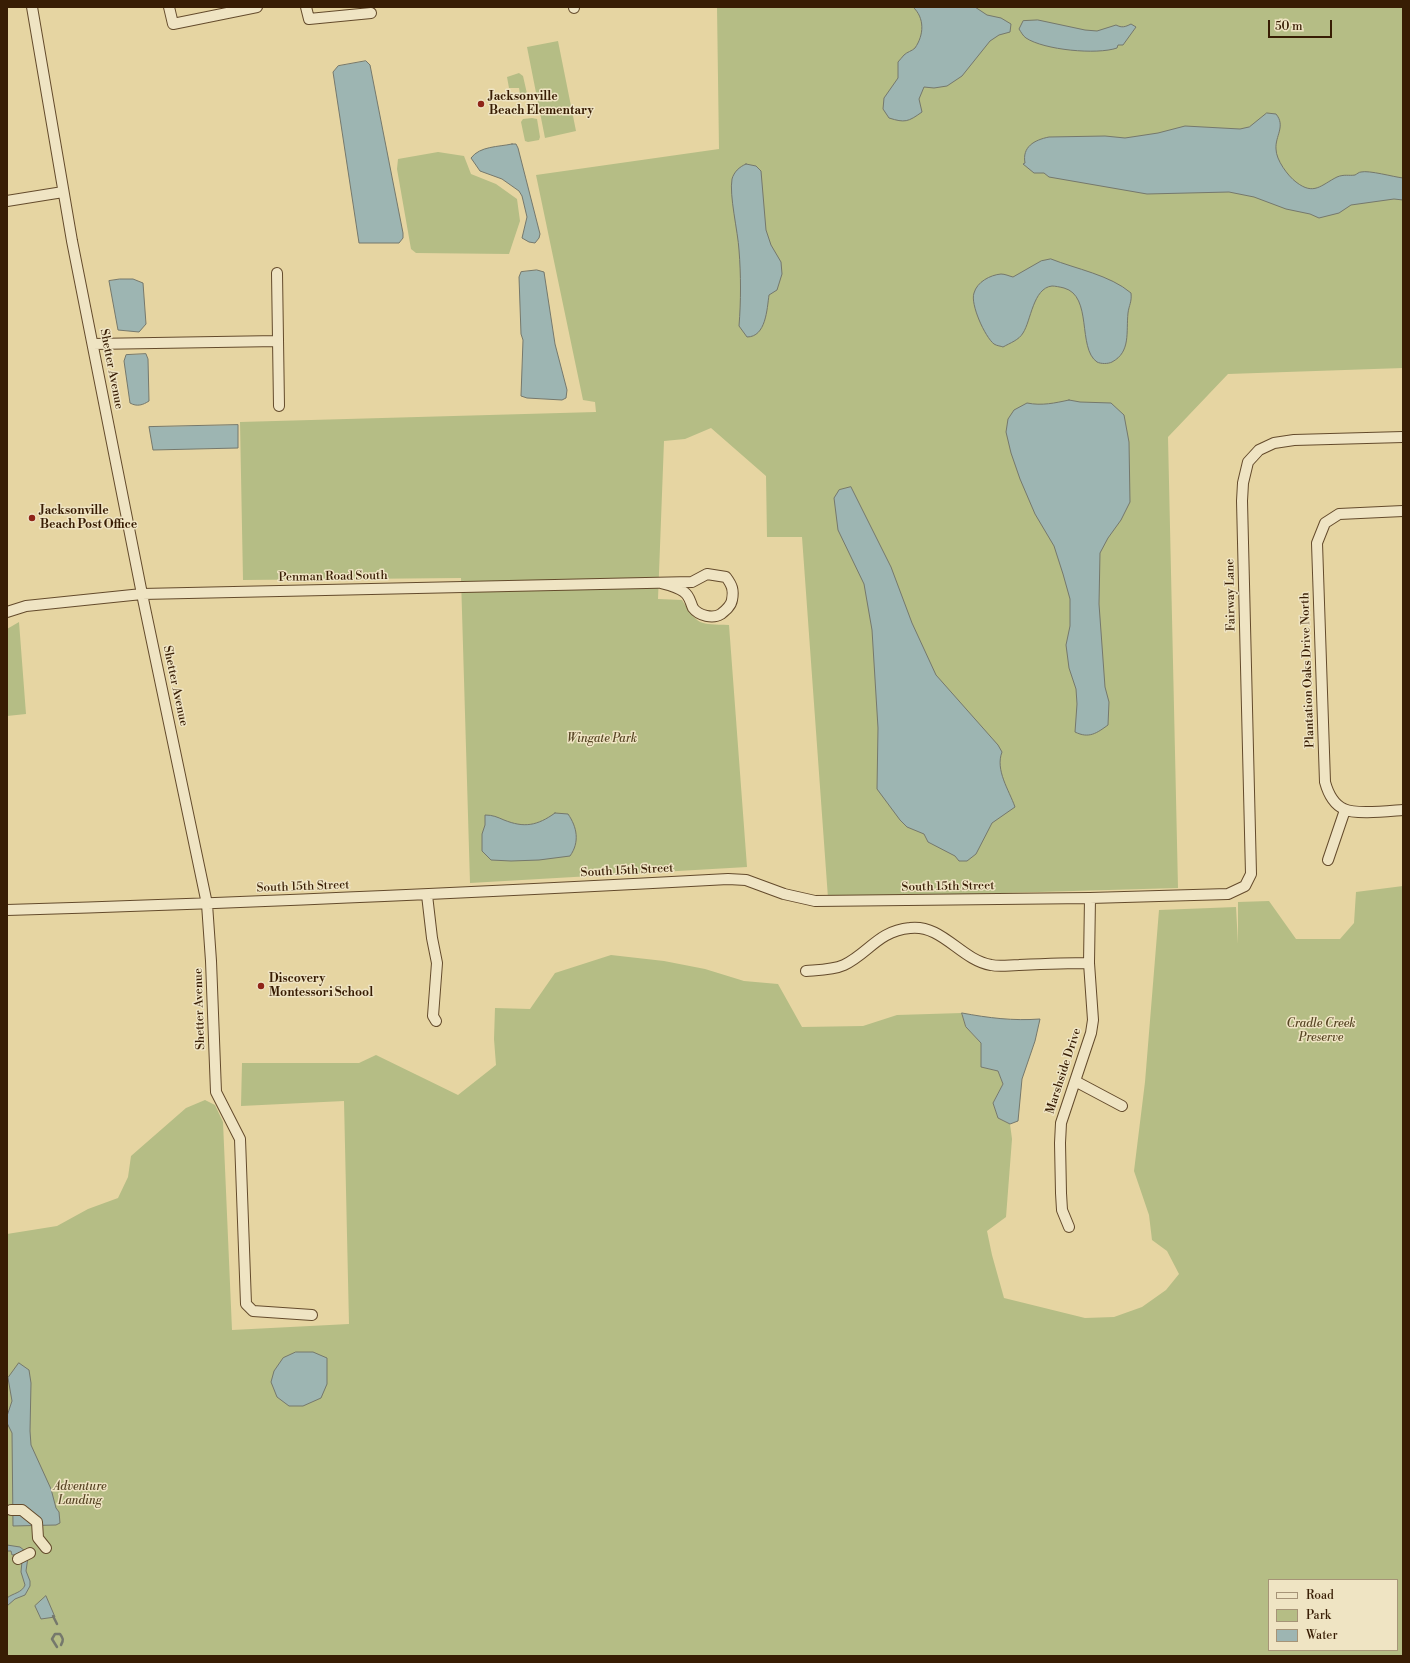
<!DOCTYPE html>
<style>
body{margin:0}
#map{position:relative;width:1410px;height:1663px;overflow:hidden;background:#e6d5a2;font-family:"Libre Bodoni",serif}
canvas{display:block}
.frame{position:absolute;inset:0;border:8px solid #381d04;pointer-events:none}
.legend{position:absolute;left:1268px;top:1579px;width:130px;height:72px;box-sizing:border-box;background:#efe4c3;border:1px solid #a69477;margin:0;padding:5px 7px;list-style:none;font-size:12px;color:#381d04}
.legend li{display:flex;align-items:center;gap:8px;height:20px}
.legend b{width:20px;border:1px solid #a69477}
.scale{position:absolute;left:1268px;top:20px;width:64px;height:18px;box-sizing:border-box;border:2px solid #381d04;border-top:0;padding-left:5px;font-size:12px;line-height:14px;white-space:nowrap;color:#381d04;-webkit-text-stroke:3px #efe4c3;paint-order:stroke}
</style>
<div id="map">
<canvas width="1410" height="1663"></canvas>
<div class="frame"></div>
<ul class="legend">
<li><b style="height:5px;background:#efe4c3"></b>Road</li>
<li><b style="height:11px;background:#b5bd85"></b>Park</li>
<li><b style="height:11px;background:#9db5b2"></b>Water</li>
</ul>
<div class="scale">50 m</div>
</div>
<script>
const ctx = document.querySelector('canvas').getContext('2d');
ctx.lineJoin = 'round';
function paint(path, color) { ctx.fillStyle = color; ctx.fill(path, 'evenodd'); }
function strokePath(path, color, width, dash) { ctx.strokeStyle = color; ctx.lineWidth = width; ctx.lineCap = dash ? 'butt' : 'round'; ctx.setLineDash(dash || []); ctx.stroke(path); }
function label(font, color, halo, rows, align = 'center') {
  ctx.font = font + ' "Libre Bodoni",serif'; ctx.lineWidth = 3; ctx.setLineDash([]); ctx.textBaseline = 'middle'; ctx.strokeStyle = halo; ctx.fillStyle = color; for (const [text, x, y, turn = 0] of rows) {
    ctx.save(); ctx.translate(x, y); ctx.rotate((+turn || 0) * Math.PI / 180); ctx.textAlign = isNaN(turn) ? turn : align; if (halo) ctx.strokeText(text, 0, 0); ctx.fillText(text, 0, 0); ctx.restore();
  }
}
const green = new Path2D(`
 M717 7H1403V368L1228 374 1168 437 1178 888 828 898 802 537H767L766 476 711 428 685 439 664 441 658 599 682 600C698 626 699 624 729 625L747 867 470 883 461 578 243 580 240 422 596 412 595 402 583 400 536 175 719 149Z
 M558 41 576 131 545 138 527 47Z
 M519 73 523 76 528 98 521 100 519 88H509L507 77Z
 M532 118 537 119 540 137 539 140 528 142 525 141 521 122 523 119Z
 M438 152 464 156 471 174 496 184 517 199 520 221 509 254 416 253 411 249 397 169 398 159Z
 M19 622 26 714 7 716V629Z
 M1403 886V1656H7V1234L57 1226 88 1209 118 1198 128 1177 131 1156 186 1108 205 1100 215 1105 223 1122 232 1330 349 1324 344 1101 241 1106 242 1063H359L376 1055 458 1095 496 1065 494 1039 495 1008 530 1009 555 973 611 955 664 961 705 969 744 981 778 984 802 1027 863 1026 897 1015 962 1013 966 1027 981 1043V1067L998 1071 1003 1084 993 1103 998 1118 1010 1124 1012 1139 1006 1217 987 1231 992 1255 1004 1298 1085 1318 1114 1317 1142 1307 1166 1290 1179 1274 1167 1251 1152 1240 1149 1215 1134 1171 1145 1082 1159 910 1236 907 1238 944V902L1269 901 1296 939H1340L1354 923 1356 892ZM1269 1580H1397V1650H1269Z`);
const water = new Path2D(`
 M913 7H975L987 15 1001 18 1011 24 1010 32 999 35 990 41 962 76 947 86 934 88 924 87 919 99 922 112C908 122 905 123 889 118L883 109 884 98 898 78V62C900 60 902 57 904 55 907 52 912 51 915 48 924 35 925 18 913 7Z
 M1038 20 1085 30 1097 31 1116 25C1122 28 1125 27 1131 24L1136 27 1123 45H1118L1117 48C1097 55 1044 50 1026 38 1023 36 1021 32 1019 29L1023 21Z
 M366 61 370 65 403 233V238L399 243H359L333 72 338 66Z
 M1267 113 1276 114C1286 126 1275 136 1276 149 1276 160 1288 176 1296 182 1314 196 1321 185 1337 177 1344 174 1349 176 1355 175 1357 174 1359 172 1361 172 1369 170 1394 177 1403 178V200L1394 199 1351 205 1339 213 1319 218 1310 214 1286 209 1254 197 1229 192 1147 194 1049 177 1044 173H1034L1023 164 1025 163C1022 147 1034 140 1049 137L1105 136 1125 138 1158 133 1185 126 1240 129 1249 127Z
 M512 144H516L518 148 540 234 539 238 535 243 529 242 522 238 527 217 522 196 519 191 502 179 480 171 471 158C480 146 498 147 512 144Z
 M746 164 756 166 761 171 766 230 771 245 781 262 782 274 777 290 769 295C767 309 766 337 747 337L739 326C741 301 741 275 739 250 738 232 729 195 732 179 734 172 739 167 746 164Z
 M1051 259C1076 269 1110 275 1131 293 1132 302 1129 305 1128 313 1126 332 1131 352 1112 362 1108 364 1101 364 1097 362 1077 348 1093 296 1064 288 1060 287 1055 286 1052 286 1033 288 1031 321 1023 333 1019 340 1010 343 1003 347 1001 346 997 346 994 344 985 337 970 304 974 293 977 282 990 275 1001 274 1005 274 1009 276 1013 277L1041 261Z
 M537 270 544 272 555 344 567 390 566 398 562 400 527 398 521 396 523 340 521 334 519 277 521 272Z
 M120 279H133L143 283 146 324 139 332 118 330 109 281Z
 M146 354 148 359 149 401C143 405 137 407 130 403L124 361 126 355Z
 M1069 400 1080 402 1111 403 1124 415 1129 442 1130 502 1121 520 1108 538 1100 553 1099 604 1105 687 1109 702 1108 725C1097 733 1089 739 1075 732L1077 704 1076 689 1069 668 1066 645 1070 626V599L1063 574 1054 546 1035 514 1020 479 1011 453 1006 432 1008 419 1014 410 1027 403C1042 406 1055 403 1069 400Z
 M238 425V448L153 450 149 427Z
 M851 487 891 567 912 623 936 675 998 745 1002 752C995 770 1009 790 1015 807L992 823 976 854 967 861H959L955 856 928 842 924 834 907 827 900 820 877 789 878 728 872 630 864 584 838 530 834 498 839 490Z
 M555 813 568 814C577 827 580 842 570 856L539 860 511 861 491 860 482 851V834L485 825V815C493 815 497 817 504 820 524 828 537 826 555 813Z
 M962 1013C989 1018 1013 1021 1040 1019L1035 1041 1022 1079 1018 1121 1010 1124 998 1118 993 1103 1003 1084 998 1071 981 1067V1043L966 1027Z
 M296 1352H313L327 1358V1384L321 1398 303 1406H289L277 1397 271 1382 274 1371 283 1358Z
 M19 1363 29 1370 31 1383 30 1431 31 1445 51 1489 56 1508 59 1512 60 1523 56 1525 13 1526 12 1433 7 1423V1416L12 1401 8 1378Z
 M7 1545 20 1547 25 1551 28 1557 26 1571 30 1581V1586L25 1595 15 1599 7 1606V1598C13 1593 22 1593 25 1585L21 1572 22 1561 19 1554 12 1555 11 1551H7Z
 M46 1596 55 1617 41 1619 35 1606Z`);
const stream = new Path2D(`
 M53 1616 57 1624
 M57 1647 52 1639 55 1634H60C63 1638 64 1640 61 1645`);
const minor = new Path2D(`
 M32 7 72 241 142 594 207 904 211 961 216 1092 240 1139 246 1304 253 1311 312 1315
 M169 7 173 24 257 7
 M306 7 309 19 371 13
 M574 7V8
 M7 201 63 192
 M277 273 279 406
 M93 344 278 341
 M1403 511 1339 514 1325 523 1317 543 1325 782C1328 793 1333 804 1344 809 1355 815 1389 811 1403 810
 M7 612 26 606 142 594 692 582 707 574 726 577C732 585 734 590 732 600 731 606 726 610 721 614 713 619 699 616 693 608 690 602 690 596 684 592 678 587 669 585 661 583
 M1328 860 1345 810
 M427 895 432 938 437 963 433 1016 436 1021
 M7 910C248 903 488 892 728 879L746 880 784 894 815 901 1090 898 1228 894 1245 886 1251 874 1242 501 1243 483 1248 462 1259 450 1274 443 1294 440 1403 437
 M806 971C818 970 833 970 844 965 869 953 878 931 910 928 942 924 961 960 991 965 1000 967 1010 965 1019 965 1042 964 1065 963 1089 963
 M1075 1081 1122 1106
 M1069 1227 1062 1210 1061 1193 1060 1143 1061 1123 1091 1033 1093 1020 1089 963 1090 898
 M11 1510H22L37 1522 38 1538 46 1548
 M18 1559 30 1553`);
const markers = [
 [481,104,4,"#8f2418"],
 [32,518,4,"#8f2418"],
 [261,986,4,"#8f2418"]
];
const poiNames = [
 ["Jacksonville",489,97],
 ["Beach Elementary",489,111],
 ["Jacksonville",40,511],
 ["Beach Post Office",40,525],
 ["Discovery",269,979],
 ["Montessori School",269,993]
];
const streetNames = [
 ["Shetter Avenue",111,369,79],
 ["Penman Road South",333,577,-1],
 ["Fairway Lane",1231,595,-91],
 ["Plantation Oaks Drive North",1308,670,-92],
 ["Shetter Avenue",175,686,78],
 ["South 15th Street",627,871,-3],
 ["South 15th Street",303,887,-2],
 ["South 15th Street",948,887,-1],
 ["Shetter Avenue",200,1009,-92],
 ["Marshside Drive",1064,1071,-72]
];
const parkNames = [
 ["Wingate Park",602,739],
 ["Cradle Creek",1321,1024],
 ["Preserve",1321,1038],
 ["Adventure",80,1487],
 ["Landing",80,1501]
];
paint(green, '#b5bd85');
paint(water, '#9db5b2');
strokePath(water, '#75786c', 1);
strokePath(stream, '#75786c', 2.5);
strokePath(minor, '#644b2c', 12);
strokePath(minor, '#efe4c3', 10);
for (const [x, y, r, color] of markers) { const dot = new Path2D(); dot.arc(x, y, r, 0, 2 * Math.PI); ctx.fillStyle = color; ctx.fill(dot); strokePath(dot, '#efe4c3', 1.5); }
label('bold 12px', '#381d04', '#efe4c3', poiNames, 'left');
label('12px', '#381d04', '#efe4c3', streetNames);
label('italic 12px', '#574524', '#efe4c3', parkNames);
</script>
